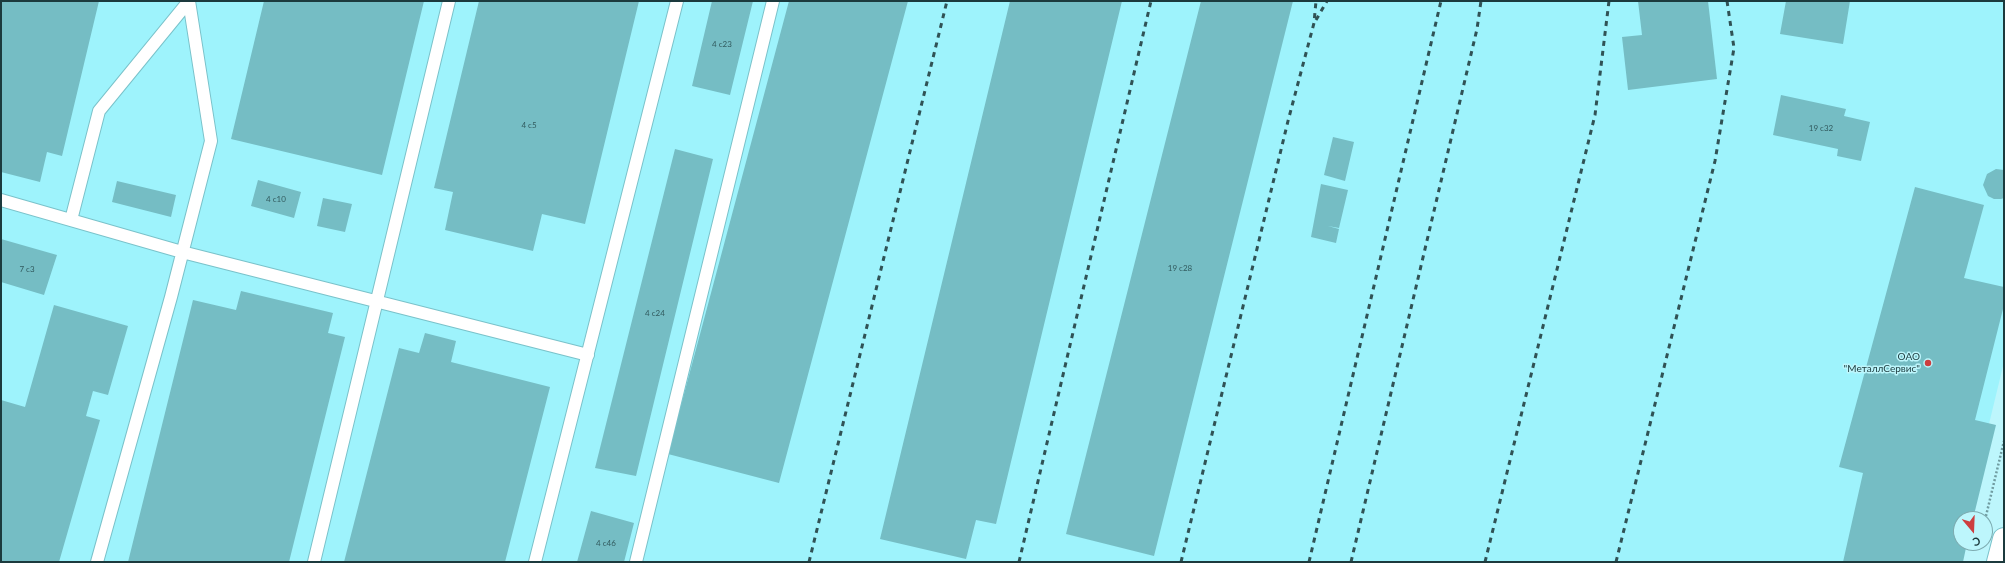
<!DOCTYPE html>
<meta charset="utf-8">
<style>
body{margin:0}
#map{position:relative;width:2005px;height:563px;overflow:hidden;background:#bdf6fc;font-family:Lato,sans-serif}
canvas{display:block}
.frame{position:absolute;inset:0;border:2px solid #1c3a3d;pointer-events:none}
.north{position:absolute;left:1953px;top:511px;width:40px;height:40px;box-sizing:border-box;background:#bdf6fc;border:1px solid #7dabb0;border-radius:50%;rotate:161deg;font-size:11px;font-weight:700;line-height:16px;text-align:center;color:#1c3a3d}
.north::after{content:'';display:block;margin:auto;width:14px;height:18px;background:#cd3e3f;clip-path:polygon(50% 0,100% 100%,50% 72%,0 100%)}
</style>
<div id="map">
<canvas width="2005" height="563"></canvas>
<div class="frame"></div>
<div class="north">С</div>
</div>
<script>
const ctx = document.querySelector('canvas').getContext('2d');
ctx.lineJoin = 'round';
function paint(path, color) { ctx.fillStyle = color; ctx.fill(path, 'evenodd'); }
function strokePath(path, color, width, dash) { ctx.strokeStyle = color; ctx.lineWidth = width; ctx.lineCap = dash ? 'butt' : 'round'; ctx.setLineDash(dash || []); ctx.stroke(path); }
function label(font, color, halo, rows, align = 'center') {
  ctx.font = font + ' Lato,sans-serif'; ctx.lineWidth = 3; ctx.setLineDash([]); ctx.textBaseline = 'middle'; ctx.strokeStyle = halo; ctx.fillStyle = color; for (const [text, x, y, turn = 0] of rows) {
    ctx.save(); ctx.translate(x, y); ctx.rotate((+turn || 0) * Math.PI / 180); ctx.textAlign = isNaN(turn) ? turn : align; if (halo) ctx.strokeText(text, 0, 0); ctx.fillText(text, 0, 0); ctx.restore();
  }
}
const built = new Path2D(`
 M1 1H2004V362L1966 519H1961L1956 562H1Z`);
const building = new Path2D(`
 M1 1H99L62 156 47 152 40 182 1 172Z
 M264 1H424L382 175 231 139Z
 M479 1H639L585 224 542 214 533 251 445 230 453 192 434 188Z
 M712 1H753L730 95 692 86Z
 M789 1H908L779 483 668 454Z
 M1010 1H1122L996 524 976 520 966 559 880 539Z
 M1201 1H1293L1154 556 1066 534Z
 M1638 1H1708L1717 79 1628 90 1622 37 1642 35Z
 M1786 1H1850L1843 44 1780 34Z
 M1781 95 1846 109 1844 116 1870 122 1861 161 1837 156 1838 149 1773 135Z
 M1333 137 1354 142 1345 181 1324 175Z
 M675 149 713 159 636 476 595 468Z
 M1996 169 2004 170V198L2001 199H1994L1988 196 1983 185 1987 174Z
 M258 180 301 192 294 218 251 206Z
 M117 181 176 195 171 217 112 202Z
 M1321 184 1348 190 1339 228 1328 226 1339 229 1336 243 1311 237Z
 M1915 187 1984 205 1964 278 2004 287V305L1975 420 1996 425 1973 519H1961V543H1967L1963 562H1843L1863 473 1839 467Z
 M323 198 352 204 345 232 317 226Z
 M1 239 57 255 44 295 1 282Z
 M241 291 333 313 328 333 345 337 289 562H128L193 300 236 310Z
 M54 305 128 326 108 395 93 391 86 416 100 420 59 562H1V400L25 407Z
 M425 333 456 341 451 362 550 387 505 562H344L399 348 419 353Z
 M591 511 634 523 624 562H577Z`);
const path = new Path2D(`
 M1985 520 2004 441`);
const lane = new Path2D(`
 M1 200 182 252 588 355
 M71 220 99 111 189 1
 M97 562 171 297 211 141 189 1
 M314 562 449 1
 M535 562 677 1
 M636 562 773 1`);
const street = new Path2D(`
 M1998 562 2004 539`);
const rail = new Path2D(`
 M1316 20 1327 1
 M809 562 947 1
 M1019 562 1151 1
 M1181 562 1288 121 1314 23 1316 1
 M1309 562 1441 1
 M1351 562 1477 29 1481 1
 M1485 562 1595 115 1609 1
 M1616 562 1715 161 1734 48 1727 1`);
const markers = [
 [1928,363,4,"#cd3e3f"]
];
const numberNames = [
 ["4 с23",722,44],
 ["4 с5",529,125],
 ["19 с32",1821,128],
 ["4 с10",276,199],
 ["19 с28",1180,268],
 ["7 с3",27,269],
 ["4 с24",655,313],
 ["4 с46",606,543]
];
const poiNames = [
 ["ОАО",1920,357],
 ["\"МеталлСервис\"",1920,369]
];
paint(built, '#9ef3fc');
paint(building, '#75bdc4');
strokePath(lane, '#7ac2ca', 14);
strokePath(street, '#7ac2ca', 24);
strokePath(path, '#709ca1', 2.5, [2, 2]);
strokePath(lane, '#fff', 12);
strokePath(street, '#fff', 22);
strokePath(rail, '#305255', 3, [5, 5]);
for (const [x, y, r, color] of markers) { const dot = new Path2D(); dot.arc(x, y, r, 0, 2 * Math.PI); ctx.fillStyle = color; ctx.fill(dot); strokePath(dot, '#bdf6fc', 1.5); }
label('8px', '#325b5f', null, numberNames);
label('10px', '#1c3a3d', '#bdf6fc', poiNames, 'right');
</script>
